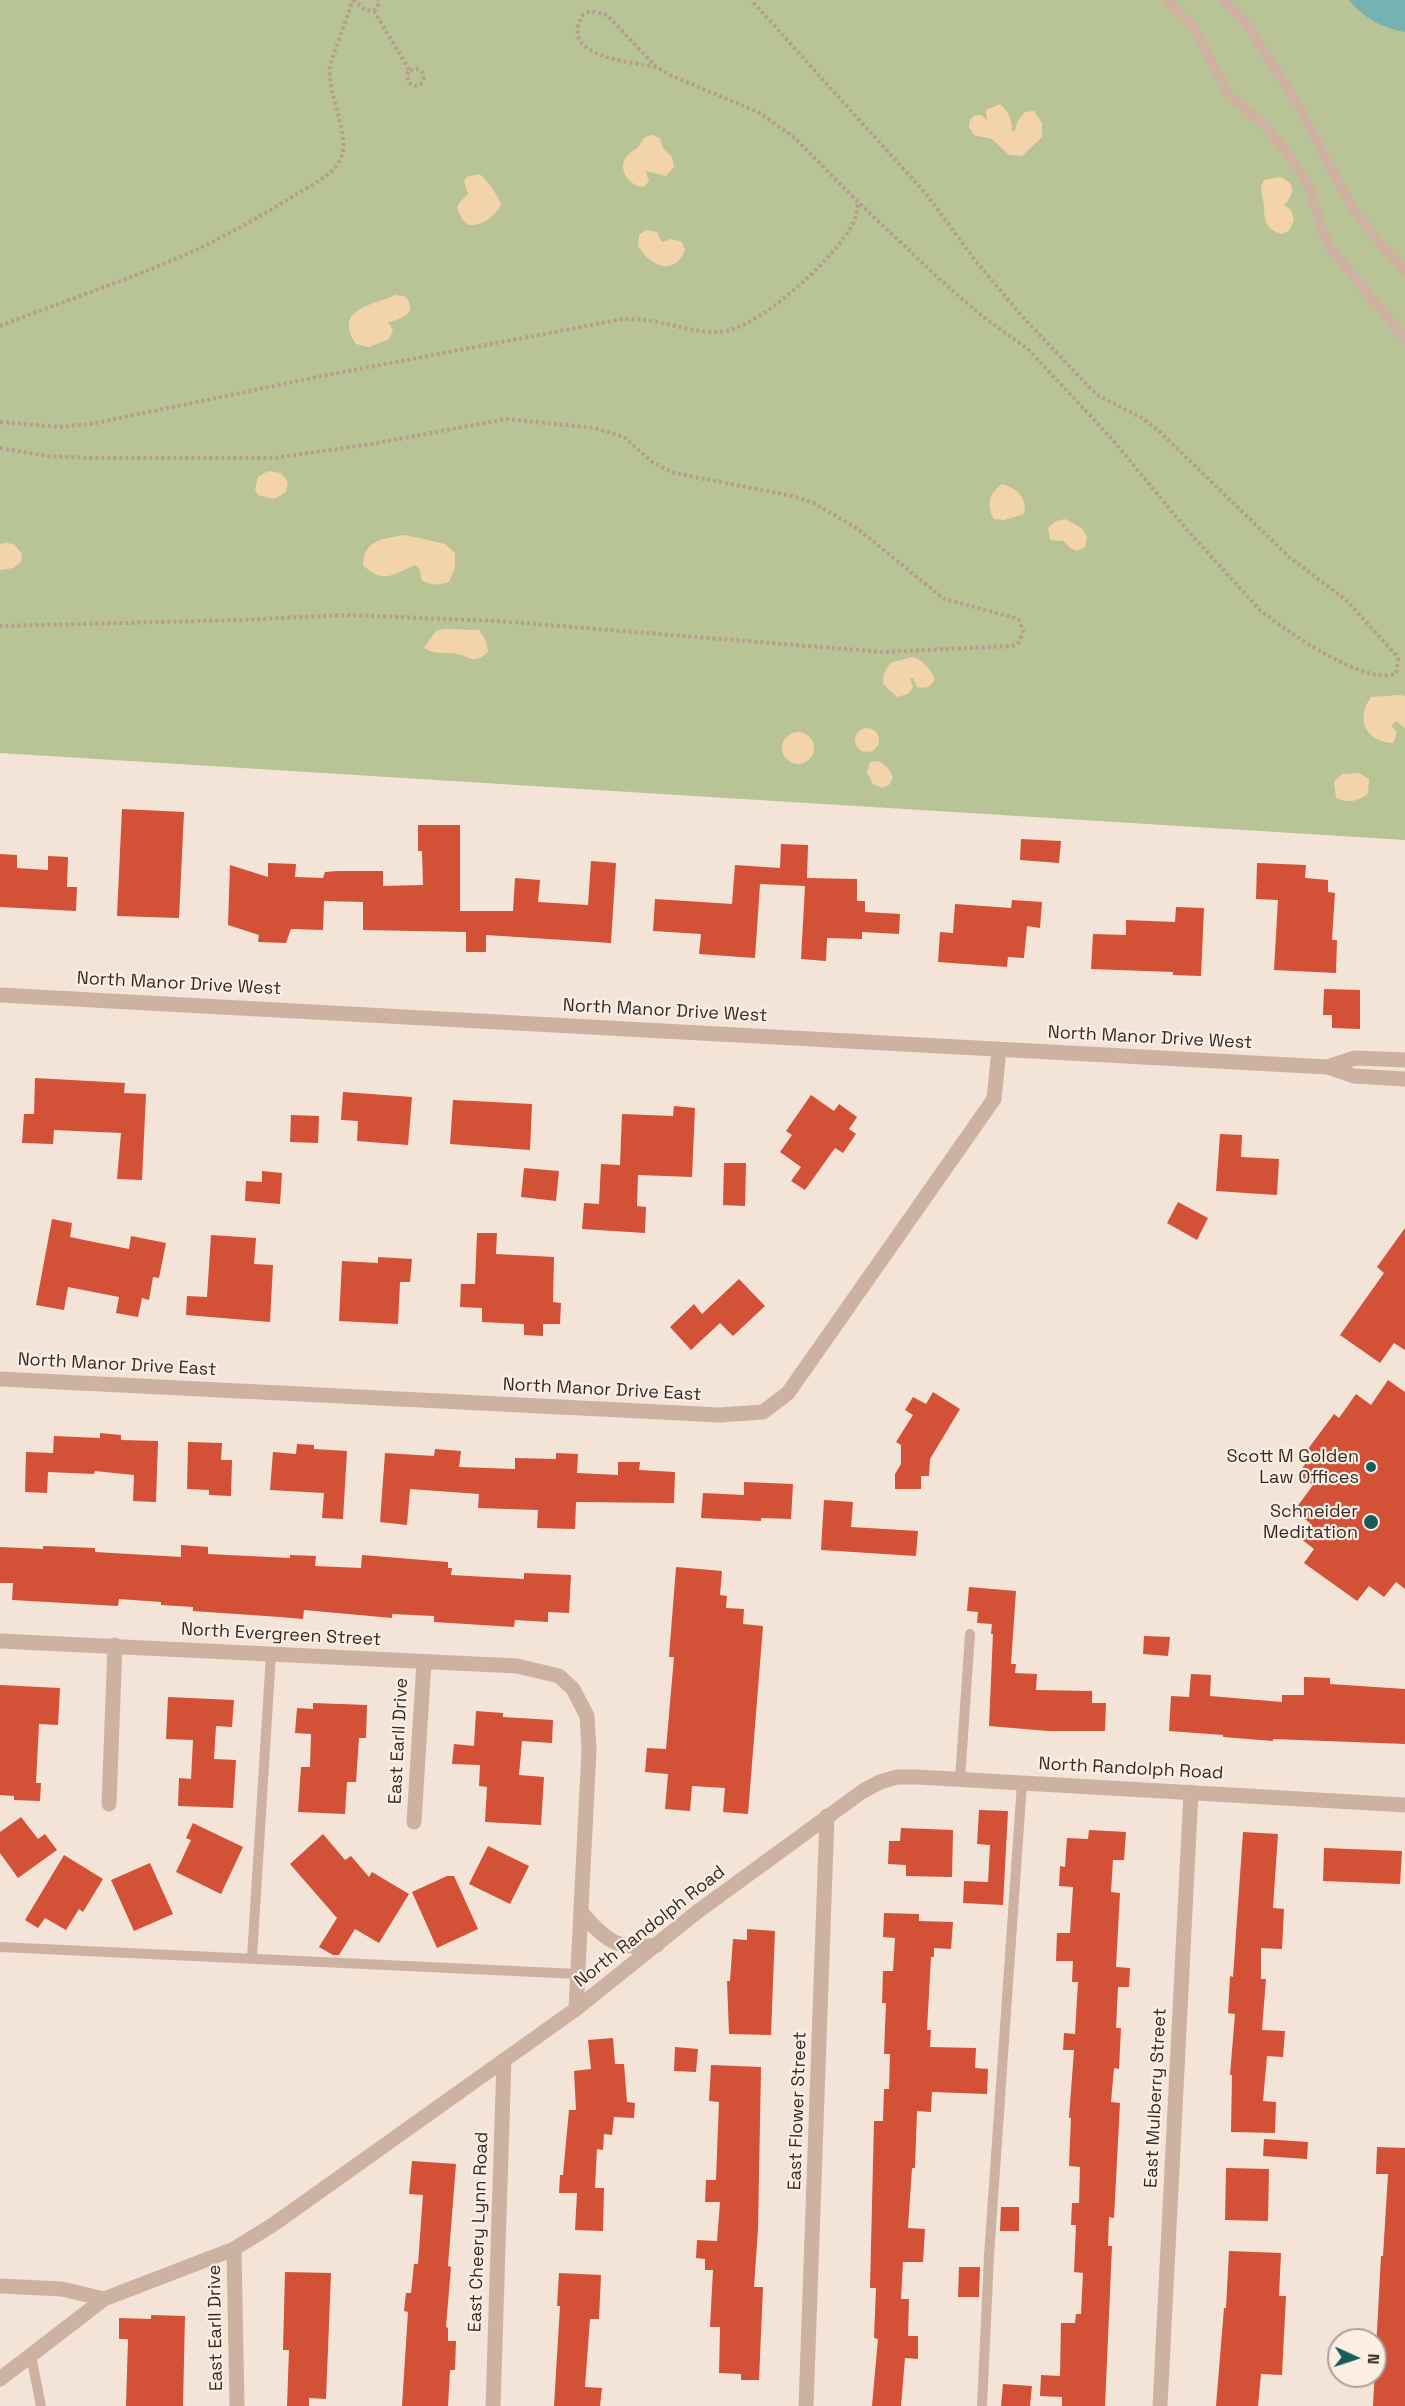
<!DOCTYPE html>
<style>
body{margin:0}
#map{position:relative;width:1405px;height:2406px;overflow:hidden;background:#f4e4d7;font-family:"Space Grotesk",sans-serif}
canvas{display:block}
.north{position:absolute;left:1327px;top:2328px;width:60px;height:60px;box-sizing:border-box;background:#fbefe4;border:2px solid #ada098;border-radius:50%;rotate:93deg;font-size:16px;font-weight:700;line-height:24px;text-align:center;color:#372a25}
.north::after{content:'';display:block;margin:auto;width:21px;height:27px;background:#175c5b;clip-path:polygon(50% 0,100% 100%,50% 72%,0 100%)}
</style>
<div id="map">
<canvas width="1405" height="2406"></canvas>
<div class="north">N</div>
</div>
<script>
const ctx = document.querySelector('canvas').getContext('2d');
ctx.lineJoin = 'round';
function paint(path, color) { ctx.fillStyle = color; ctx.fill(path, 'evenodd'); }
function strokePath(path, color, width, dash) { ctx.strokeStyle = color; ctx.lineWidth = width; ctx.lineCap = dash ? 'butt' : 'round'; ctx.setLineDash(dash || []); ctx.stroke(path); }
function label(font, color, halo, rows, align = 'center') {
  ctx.font = font + ' "Space Grotesk",sans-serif'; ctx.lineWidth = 4.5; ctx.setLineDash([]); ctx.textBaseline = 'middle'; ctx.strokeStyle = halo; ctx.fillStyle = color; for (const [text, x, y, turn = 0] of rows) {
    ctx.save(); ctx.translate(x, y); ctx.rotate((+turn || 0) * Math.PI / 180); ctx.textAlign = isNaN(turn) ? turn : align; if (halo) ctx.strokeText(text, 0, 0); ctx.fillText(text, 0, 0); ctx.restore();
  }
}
const green = new Path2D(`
 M0 0H1405V840L0 753Z`);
const sand = new Path2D(`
 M1000 104C1009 112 1012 119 1012 131H1015L1017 122 1025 112 1034 111 1042 123V137L1022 156 1009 155 992 139 974 135 969 127 970 120 975 115H982L987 121 986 110Z
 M653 135 660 139 663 148 672 157 674 167 666 176 646 171 649 181 645 186 640 187C628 183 617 168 627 156 630 152 636 150 639 146 643 139 644 136 653 135Z
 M479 174C485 177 500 198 501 204 495 217 482 226 468 225L462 219 457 208 460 202 468 194 464 182 466 177Z
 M1280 177C1297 183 1294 195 1284 205L1291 210 1294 219 1290 230 1282 234C1260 228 1266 214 1263 199 1261 191 1260 187 1264 180Z
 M646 230 657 232 662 242 671 239 682 242 685 250C674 278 649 265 638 246L639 235Z
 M395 295 405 296C419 313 402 319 388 322L393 330 389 339 369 347 356 344C332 307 376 305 395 295Z
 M268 471 281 473 288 482 286 492 274 499 258 495 255 489 258 477Z
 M1002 484C1017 488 1028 498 1024 514L1004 520 994 519C986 506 989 493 1002 484Z
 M1065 519 1082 528 1087 537 1085 547 1077 551 1070 548 1064 541 1050 540 1048 528 1056 521Z
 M405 535 445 544 455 553V568L449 582C439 586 431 585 421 580L420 570 416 565C393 573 385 586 363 565 363 540 385 538 405 535Z
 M5 543 14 544 22 554 21 562 13 568 0 570V544Z
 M444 629 479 630 486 641 488 652C473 665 472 657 457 654 442 651 438 656 424 648L436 631Z
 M912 657C924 660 929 668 935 679 931 687 926 689 917 687L913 678H910L913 687 908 694 897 697 883 684 884 673 890 663Z
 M1400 695 1405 696V728L1396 721 1391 726 1397 732 1393 743C1366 742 1355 719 1371 697Z
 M855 740a12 12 0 1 1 24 0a12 12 0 1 1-24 0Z
 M782 748a16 16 0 1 1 32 0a16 16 0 1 1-32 0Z
 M879 761 888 768 893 777 889 785 882 788 873 784 867 773 870 762Z
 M1359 773 1369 779 1368 794C1356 802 1349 803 1336 798L1334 782 1342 774Z`);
const water = new Path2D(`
 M1349 0H1405V32C1381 28 1364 18 1349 0Z`);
const building = new Path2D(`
 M122 809 184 812 179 918 117 916Z
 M418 825H460V911H513L515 878 540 880 538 902 588 905 591 861 616 863 611 943 486 935V952H466V932L363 930V902L324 901 323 930 291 929 286 943 258 942 259 935 228 925 230 865 268 877V863L296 864 295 877 323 878 325 872 337 871H383V886L423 885 422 851H418Z
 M1021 839 1061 841 1059 863 1020 860Z
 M781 844 808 845 807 878 857 879V901H865V912L900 914 899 934 862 932V939L827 938 826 961 801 959 805 886 760 884 755 958 699 954 701 934 653 931 655 899 732 904 735 865 780 868Z
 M0 854 17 855V868L48 870V856L68 857 67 887H77L76 911 0 907Z
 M1257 863 1306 865 1305 878 1328 880V892L1335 893 1332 940H1337L1336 973 1274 970 1278 900 1256 899Z
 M1012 900 1042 902 1040 928 1027 926 1024 958 1008 957 1007 967 938 962 940 932 953 933 955 904 1011 908Z
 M1176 907 1204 908 1201 976 1173 975V972L1091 969 1093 934 1126 935V920L1175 922Z
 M1324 989 1360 990V1029L1332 1028V1015H1323Z
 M35 1078 125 1083 124 1093 146 1094 142 1180 117 1179 121 1133 54 1130 53 1144 22 1143 24 1114H34Z
 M343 1092 412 1097 408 1145 357 1141 358 1121 341 1120Z
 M811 1095 834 1111 839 1104 857 1117 849 1129 856 1134 843 1153 835 1148 805 1190 791 1181 801 1167 780 1152 792 1135 786 1131Z
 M453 1100 532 1104 530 1150 450 1144Z
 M674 1106 695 1108 692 1177 638 1175 637 1206 646 1207 645 1233 582 1229 584 1203 599 1204 601 1164 620 1165 622 1114 673 1116Z
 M291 1115 319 1116 318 1143 290 1142Z
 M1220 1134 1242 1135 1241 1157 1279 1159 1277 1195 1216 1191Z
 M724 1163H746L745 1206 723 1205Z
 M524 1168 559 1171 556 1201 521 1197Z
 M262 1171 282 1173 280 1204 245 1201 246 1181 262 1182Z
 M1178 1202 1208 1218 1197 1240 1167 1223Z
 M52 1219 72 1223 70 1237 84 1240 129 1249 131 1236 166 1243 159 1278 153 1277 149 1300 142 1298 138 1317 116 1313 119 1297 68 1287 64 1310 36 1305Z
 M1405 1228V1350L1394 1343 1380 1363 1340 1335 1384 1273 1377 1267Z
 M477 1233H497L496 1254 554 1257 553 1302 561 1303 560 1324H543V1336L524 1335V1324L482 1322V1308L460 1307 461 1284H475Z
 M211 1235 256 1238 254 1264 273 1265 270 1322 186 1315 187 1296 207 1297Z
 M378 1257 412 1259 410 1282H400L398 1324 339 1321 342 1261 378 1263Z
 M739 1279 765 1306 733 1336 720 1323 691 1350 670 1327 694 1304 702 1314Z
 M1388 1380 1405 1392V1589L1396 1582 1384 1597 1369 1586 1357 1601 1304 1563 1314 1549 1300 1538 1310 1523 1294 1511 1313 1485 1298 1474 1313 1453 1308 1449 1334 1414 1339 1418 1356 1394 1371 1405Z
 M933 1392 960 1409 930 1459 929 1476H921V1489H895V1474L901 1464V1445L896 1442 913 1415 905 1410 913 1397 926 1404Z
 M100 1433 121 1435V1440L158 1441 156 1502 133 1501 134 1475 95 1471 94 1474 48 1472 47 1493 25 1492 26 1452 53 1453 54 1436 100 1438Z
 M188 1442 222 1443 221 1460H232L231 1496 209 1495V1490L187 1489Z
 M297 1444 314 1445V1449L347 1451 343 1519 322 1518 324 1493 270 1490 273 1452 296 1454Z
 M435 1449 461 1451 459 1467 515 1469V1458L556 1459V1453L578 1454 577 1473 618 1475V1462H640L639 1470 675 1472 674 1503 576 1502 575 1529 537 1528 538 1510 478 1508 479 1494 410 1489 407 1525 380 1522 385 1453 434 1456Z
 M744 1482 793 1484 791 1519 761 1518V1521L701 1518 703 1493 744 1495Z
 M824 1500 853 1502 851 1527 918 1531 916 1556 821 1550Z
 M181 1545 208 1547V1554L290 1558V1555L316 1556 315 1566 361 1568 362 1555 448 1562V1568H452L451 1575 524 1579V1573L571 1575 569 1613 548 1612V1622L515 1620 514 1627 434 1622V1616L392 1614V1618L304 1610 303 1619 280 1617 193 1611V1607L161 1605V1602L119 1599 118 1606 12 1600 13 1583H0V1547L43 1549V1546L95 1548V1552L181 1557Z
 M676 1567 722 1571 720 1595 727 1596 726 1608 744 1609 743 1624 763 1626 748 1814 723 1812 725 1788 692 1786 690 1811 665 1809 668 1774 645 1772 647 1748 666 1749 674 1657H669Z
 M969 1587 1016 1591 1011 1664H1016L1015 1673 1037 1674 1036 1690 1092 1691V1703H1106L1105 1731H1048L989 1726 993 1634H991L992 1624 977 1623 978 1612 967 1611Z
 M1144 1636 1170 1637 1168 1656 1143 1654Z
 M1191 1674 1211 1675 1210 1696 1282 1702V1695H1304V1677L1330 1678V1684L1405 1689V1744L1273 1739V1741L1223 1737V1735L1169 1731 1171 1696 1189 1697Z
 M0 1685 60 1688 58 1725 39 1724 36 1783H41L40 1801 14 1800V1796L0 1795Z
 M168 1697 234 1700 232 1727 216 1726 214 1759 236 1760 233 1808 178 1806 179 1778 191 1779 193 1740 166 1739Z
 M313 1703 367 1705 366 1738H359L356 1782H347L345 1814 298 1812 301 1767H310L311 1734 295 1733 297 1708 313 1709Z
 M476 1711 503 1713V1717L553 1720 552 1743 522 1741 519 1775 544 1777 541 1825 485 1822 487 1787 479 1786 480 1765 452 1764 454 1744 474 1746Z
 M979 1810 1008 1811 1003 1905 963 1903 964 1881 988 1882 990 1845 977 1844Z
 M21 1817 38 1839 45 1834 57 1850 18 1878 0 1853V1832Z
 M193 1823 243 1847 221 1894 176 1872 191 1840 186 1838Z
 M901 1828 953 1830 952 1877 906 1876V1865L888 1864 889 1841H900Z
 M1089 1830 1126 1832 1124 1860H1113L1111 1892 1120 1893 1116 1967 1130 1968 1129 1987H1118L1116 2028H1121L1119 2069 1114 2068 1111 2102 1120 2103 1114 2218 1109 2217 1108 2246H1112L1105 2406H1062V2397L1040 2396 1041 2375 1060 2376 1061 2323H1075L1076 2314H1081L1083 2273 1074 2272 1076 2225H1071L1072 2203H1079L1080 2167 1069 2166 1071 2118H1069L1074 2050H1063L1064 2033 1075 2034 1078 1982H1072L1073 1961H1056L1057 1933H1070L1073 1887 1059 1886 1060 1866 1065 1867 1067 1838 1088 1839Z
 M1243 1832 1278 1834 1273 1908 1284 1909 1282 1949 1261 1948V1979H1266L1262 2030 1285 2031 1283 2057 1267 2056 1263 2101 1276 2102 1275 2133 1231 2132 1232 2075H1230L1235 2014 1228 2013 1230 1976 1233 1977Z
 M323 1834 345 1860 351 1856 369 1877 372 1872 409 1894 379 1943 355 1929 339 1955H333L319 1947 337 1918 290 1864Z
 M488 1846 529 1866 510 1904 469 1884Z
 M1324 1848 1402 1851 1400 1884 1323 1881Z
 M64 1855 103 1879 83 1912 79 1909 66 1930 45 1918 38 1928 25 1920Z
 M150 1863 173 1914 134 1931 111 1880Z
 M447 1876H454L478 1929 437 1948 412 1892Z
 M884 1913 919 1914V1921L953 1922 951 1949 934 1948V1957H931L927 2030H931L930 2047 976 2048 975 2068 988 2069 987 2094 932 2092 931 2112 917 2111 915 2168H912L908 2228 925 2229 923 2262H903L901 2299H909L908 2336H918V2359L905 2358 901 2406H872L878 2339 874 2338 876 2288H870L874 2121H883L884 2089H889L890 2054H884L886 2003H882L883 1971H893L895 1938 883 1937Z
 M747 1929 775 1931 771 2035 729 2034 727 1981H730L733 1939 747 1940Z
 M613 2038 615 2064H624L627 2102 635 2103 634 2118 614 2117 612 2135 604 2134 603 2150 597 2149 595 2188H604L603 2231 575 2230 577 2193H559L560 2175H563L569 2110H576L574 2071 591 2069 588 2040Z
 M675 2047 698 2049 696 2072 674 2071Z
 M711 2065 761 2067 758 2229 754 2287H763L759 2380H741V2374L719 2373 720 2327H710L713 2270H705V2259L696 2258 697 2240 717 2241 720 2202H705L706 2180H716L719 2102 709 2101Z
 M1264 2139 1308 2142 1307 2159 1263 2156Z
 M1377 2147 1405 2148V2406H1373L1381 2256H1383L1388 2174H1376Z
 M412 2161 456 2164 448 2266 451 2267 446 2327 448 2328V2341H456L455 2370H450L448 2406H402L408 2312 404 2311 406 2293H411L414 2264H418L423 2195 409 2194Z
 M1226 2168 1269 2169 1268 2221 1225 2220Z
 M1001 2207H1019V2231H1000Z
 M1229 2251 1281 2253 1279 2296H1286L1282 2375 1261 2374 1258 2406H1216L1224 2308H1226Z
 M959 2267H980L979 2297H958Z
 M285 2272 331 2273 326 2399 309 2398V2406H287L289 2350H283Z
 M559 2273 601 2275 599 2319H590L585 2387 602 2388 600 2406H554L560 2306H557Z
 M151 2315 185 2316 183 2406H126L128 2339H119V2318L151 2319Z
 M1003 2384 1032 2386 1030 2406H1001Z`);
const path = new Path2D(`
 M353 0 366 10 374 11 410 71 407 74 408 82 414 86C422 86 425 80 423 73L417 69 410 71
 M374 11 378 6V0
 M656 67C632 62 556 57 583 15L590 11 607 15 656 67 670 75 760 113 795 138 858 202 946 285 982 316 1028 349 1112 439 1188 531 1259 609C1282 629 1368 688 1396 673L1398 659 1396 655 1346 600 1289 557 1160 432 1142 418 1099 396 1091 389 1020 314 975 260 927 195 751 0
 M0 326C66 300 135 278 200 248 233 232 264 214 295 195 310 186 334 175 341 158 351 135 326 93 330 65L353 0
 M0 422 60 427 91 424 327 375 623 319C656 317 687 333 719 332 758 330 834 259 852 225 856 218 857 211 858 203
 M0 448 47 456 88 458H273L372 444 506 419 595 428 624 437 652 462 674 473 792 496 814 503 858 529 944 599 1012 617 1019 620 1023 631 1019 642 1012 646 883 652 498 621 345 615 240 620 0 626`);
const service = new Path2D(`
 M1166 0 1194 28 1229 95 1266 127 1292 159 1310 189 1322 230 1330 248 1405 338
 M1223 0 1246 23 1267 56 1300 108 1334 175 1355 211 1381 245 1405 271
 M960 1779 970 1634
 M0 1947 578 1974
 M252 1957 271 1654
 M31 2356 41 2406
 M982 2406 989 2256 1022 1783`);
const minor = new Path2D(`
 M0 995 1327 1067 1354 1076 1405 1079
 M1327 1067 1355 1058 1405 1060
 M0 1379 720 1415 763 1412 788 1393 994 1099 999 1049
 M0 1641 517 1666 559 1676 573 1689 587 1716 589 1750 576 2009
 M109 1804 115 1645
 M414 1822 424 1662
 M581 1912C606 1941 618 1951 657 1945
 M234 2249 237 2406
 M0 2286 62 2289 104 2299
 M0 2379 104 2299 234 2249 274 2224 576 2009 697 1912 863 1791 880 1782 897 1777H918L1405 1805
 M493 2406 504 2060
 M806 2406 827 1816
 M1160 2406 1191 1792`);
const markers = [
 [1371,1467,6,"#175c5b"],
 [1371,1522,8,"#175c5b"]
];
const streetNames = [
 ["North Manor Drive West",179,984,3],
 ["North Manor Drive West",665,1011,3],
 ["North Manor Drive West",1150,1038,3],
 ["North Manor Drive East",117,1365,3],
 ["North Manor Drive East",602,1390,3],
 ["North Evergreen Street",281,1635,3],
 ["East Earll Drive",399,1741,-87],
 ["North Randolph Road",1131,1769,3],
 ["North Randolph Road",650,1927,-38],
 ["East Mulberry Street",1156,2098,-87],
 ["East Flower Street",798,2111,-88],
 ["East Cheery Lynn Road",479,2232,-88],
 ["East Earll Drive",216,2328,-91]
];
const poiNames = [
 ["Scott M Golden",1359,1457],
 ["Law Offices",1359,1478],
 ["Schneider",1358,1512],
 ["Meditation",1358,1533]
];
paint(green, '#b8c496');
paint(sand, '#f3d4aa');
paint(water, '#74b3b1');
paint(building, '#d25137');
strokePath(path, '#b99c8d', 4, [3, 3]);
strokePath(service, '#cdb2a2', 10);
strokePath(minor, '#cdb2a2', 15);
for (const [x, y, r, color] of markers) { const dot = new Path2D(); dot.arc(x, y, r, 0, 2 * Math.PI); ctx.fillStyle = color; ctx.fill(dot); strokePath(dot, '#fbefe4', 2); }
label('18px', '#372a25', '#fbefe4', streetNames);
label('18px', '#372a25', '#fbefe4', poiNames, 'right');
</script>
